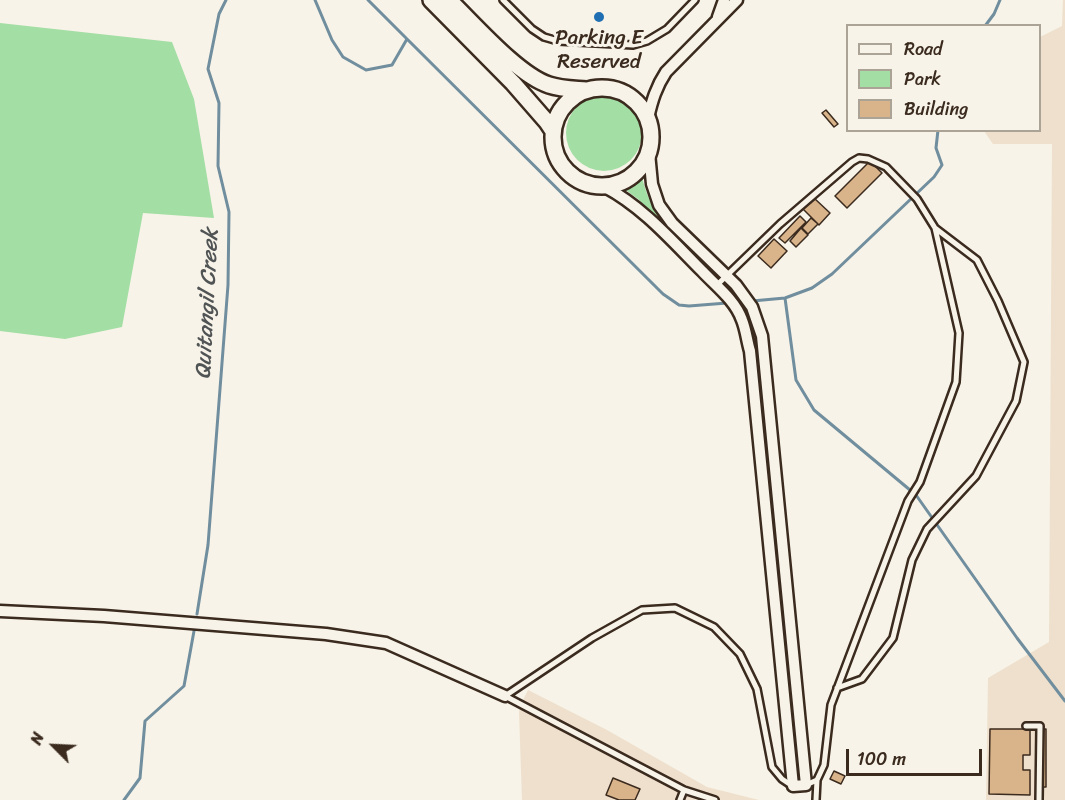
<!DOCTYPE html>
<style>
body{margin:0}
#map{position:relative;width:1065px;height:800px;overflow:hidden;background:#f7f3e8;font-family:Sriracha,sans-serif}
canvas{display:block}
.legend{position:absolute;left:846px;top:24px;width:195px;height:108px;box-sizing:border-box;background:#f7f3e8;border:2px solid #aca397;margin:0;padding:8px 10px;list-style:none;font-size:18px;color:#3b2a1e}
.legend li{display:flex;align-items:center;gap:12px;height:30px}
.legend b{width:30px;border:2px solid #aca397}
.north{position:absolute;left:24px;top:716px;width:60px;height:60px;-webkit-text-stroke:4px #f7f3e8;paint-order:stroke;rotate:294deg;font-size:16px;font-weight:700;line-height:24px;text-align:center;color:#3b2a1e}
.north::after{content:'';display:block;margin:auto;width:21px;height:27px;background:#3b2a1e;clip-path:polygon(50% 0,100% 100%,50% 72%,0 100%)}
.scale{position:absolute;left:846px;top:749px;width:136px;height:27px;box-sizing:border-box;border:3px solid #3b2a1e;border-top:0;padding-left:8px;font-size:18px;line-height:21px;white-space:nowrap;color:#3b2a1e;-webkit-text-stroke:4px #f7f3e8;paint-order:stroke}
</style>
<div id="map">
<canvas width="1065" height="800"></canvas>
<ul class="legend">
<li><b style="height:8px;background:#f7f3e8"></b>Road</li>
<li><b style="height:16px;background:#a3dea4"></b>Park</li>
<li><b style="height:16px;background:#d9b48a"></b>Building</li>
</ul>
<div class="north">N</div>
<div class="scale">100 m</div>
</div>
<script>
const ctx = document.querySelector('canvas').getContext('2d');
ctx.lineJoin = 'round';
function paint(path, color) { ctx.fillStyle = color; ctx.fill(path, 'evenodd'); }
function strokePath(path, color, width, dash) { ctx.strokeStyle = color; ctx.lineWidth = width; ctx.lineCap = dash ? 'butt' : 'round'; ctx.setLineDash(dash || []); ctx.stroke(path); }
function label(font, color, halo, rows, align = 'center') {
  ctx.font = font + ' Sriracha,sans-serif'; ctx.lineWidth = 6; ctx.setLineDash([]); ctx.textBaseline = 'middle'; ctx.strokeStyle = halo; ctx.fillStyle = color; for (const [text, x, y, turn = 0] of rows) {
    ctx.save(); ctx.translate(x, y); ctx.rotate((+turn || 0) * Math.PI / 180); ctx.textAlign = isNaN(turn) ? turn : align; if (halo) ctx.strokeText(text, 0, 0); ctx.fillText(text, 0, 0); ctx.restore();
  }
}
const built = new Path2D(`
 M1063 0H1065V800H986L988 678 1049 642 1052 144H993L984 131 1040 130V37L1062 26Z
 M528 690 607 730 707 787 759 800H522L519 712 521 704Z`);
const green = new Path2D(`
 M0 23 172 42 194 99 214 218 143 213 122 327 65 339 0 331Z
 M566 133a38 38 0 1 1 76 0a38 38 0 1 1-76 0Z
 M642 177C647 199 655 212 669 230L638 199 623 188Z`);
const stream = new Path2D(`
 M315 0 332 40 343 57 366 70 392 65 407 39 368 0
 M985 26 994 14 1000 0
 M407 39 663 294 679 305 689 306 727 303
 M785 298 796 380 814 410 916 495 1017 638 1065 701
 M752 301 785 298 812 288 832 274 934 177 942 165 936 148 938 130
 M197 614 208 545 228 285 229 212 218 166 219 103 208 69 219 14 226 0
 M124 800 140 778 145 721 184 686 194 631`);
const building = new Path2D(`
 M826 110 838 124 834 127 822 113Z
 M870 161 882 173 847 208 835 196Z
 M814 198 830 213 819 225 803 209Z
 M800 216 806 222 785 243 779 238Z
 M811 218 818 224 808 234 802 228Z
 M801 228 808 235 796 247 790 241Z
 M774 239 787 251 771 268 758 256Z
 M990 729H1030V755H1023V770H1030V795L989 794Z
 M1041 729H1046V787H1040Z
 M834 771 845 776 841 784 830 779Z
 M613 778 640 789 635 800H619L606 795Z`);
const lane = new Path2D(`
 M503 0 532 29 544 37 558 41 633 45 647 41 667 29 695 0
 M716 286 780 224 852 162 859 158 868 159 886 167 917 199 935 228 959 333 956 382 920 482 908 501 831 705 824 765 817 780 806 785
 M837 688 862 679 893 638 912 560 927 529 976 476 1016 401 1024 362 998 301 977 260 935 228
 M1026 726H1040L1039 800
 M680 800 684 790
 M715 800 684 790 505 696 592 638 642 610 675 608 714 627 740 654 757 689 772 767 782 779 791 785
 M816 800 817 780`);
const street = new Path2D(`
 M718 17 724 0
 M648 118C652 101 656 87 666 72L737 0
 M605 187C643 207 672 241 702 271 716 286 735 300 742 320 746 330 747 341 750 351L793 786 806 785 762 336 752 307 736 285 672 223 659 205 652 184 649 153
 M0 611 104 616 326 634 386 643 505 696`);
const secondary = new Path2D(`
 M431 0 513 83 547 122 553 131
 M449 0C474 24 518 75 549 85 561 89 574 89 586 90
 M553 137a49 49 0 1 1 98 0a49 49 0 1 1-98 0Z`);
const markers = [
 [599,17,6,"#1f6fb2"]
];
const poiNames = [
 ["Parking E",599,39],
 ["Reserved",599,63]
];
const waterNames = [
 ["Quitangil Creek",208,304,-87]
];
paint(built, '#eee0cc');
paint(green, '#a3dea4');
strokePath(stream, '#708e9e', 3);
paint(building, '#d9b48a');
strokePath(building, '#3b2a1e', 1.5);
strokePath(lane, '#3b2a1e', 10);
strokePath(street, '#3b2a1e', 15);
strokePath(secondary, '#3b2a1e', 20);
strokePath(lane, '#f7f3e8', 5);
strokePath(street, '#f7f3e8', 10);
strokePath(secondary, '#f7f3e8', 15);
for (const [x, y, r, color] of markers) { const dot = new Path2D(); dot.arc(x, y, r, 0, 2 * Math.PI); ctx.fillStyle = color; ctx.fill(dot); strokePath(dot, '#f7f3e8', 2); }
label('21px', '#3b2a1e', '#f7f3e8', poiNames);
label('italic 22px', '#515454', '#f7f3e8', waterNames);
</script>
